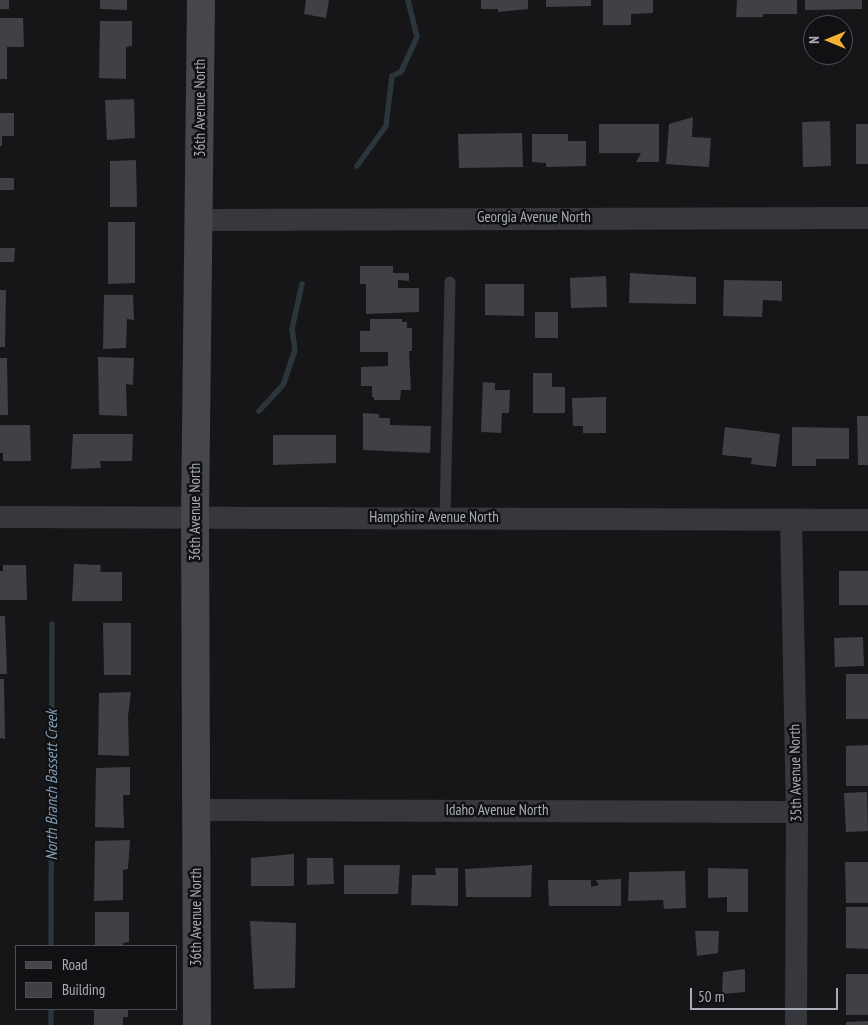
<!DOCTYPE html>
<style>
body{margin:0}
#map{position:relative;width:868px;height:1025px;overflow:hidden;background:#161618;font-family:"PT Sans Narrow",sans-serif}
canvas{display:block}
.legend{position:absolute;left:15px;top:945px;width:162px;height:65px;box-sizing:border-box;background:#111113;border:1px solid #4d4f55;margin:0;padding:6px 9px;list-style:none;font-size:15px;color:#a8adb8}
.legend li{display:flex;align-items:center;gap:10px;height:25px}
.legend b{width:25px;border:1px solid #4d4f55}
.north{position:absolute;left:803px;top:15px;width:50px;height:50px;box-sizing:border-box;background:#111113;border:1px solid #4d4f55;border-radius:50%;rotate:270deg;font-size:14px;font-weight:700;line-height:20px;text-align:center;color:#a8adb8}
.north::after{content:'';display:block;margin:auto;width:18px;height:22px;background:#f2b134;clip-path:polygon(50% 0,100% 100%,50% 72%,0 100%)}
.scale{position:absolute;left:690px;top:988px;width:148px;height:22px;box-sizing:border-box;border:2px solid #a8adb8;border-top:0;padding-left:6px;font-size:15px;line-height:18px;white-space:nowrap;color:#a8adb8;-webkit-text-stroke:4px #111113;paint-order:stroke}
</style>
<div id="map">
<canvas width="868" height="1025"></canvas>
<ul class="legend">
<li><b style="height:6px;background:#45474d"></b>Road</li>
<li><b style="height:14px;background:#404145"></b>Building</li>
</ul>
<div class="north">N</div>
<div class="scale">50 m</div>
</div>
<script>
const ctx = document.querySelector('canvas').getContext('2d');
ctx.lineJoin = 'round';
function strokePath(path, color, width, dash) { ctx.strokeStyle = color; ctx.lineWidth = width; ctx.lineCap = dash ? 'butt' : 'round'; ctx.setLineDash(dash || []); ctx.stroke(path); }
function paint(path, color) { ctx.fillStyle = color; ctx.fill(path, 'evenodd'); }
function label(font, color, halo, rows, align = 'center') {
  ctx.font = font + ' "PT Sans Narrow",sans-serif'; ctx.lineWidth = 5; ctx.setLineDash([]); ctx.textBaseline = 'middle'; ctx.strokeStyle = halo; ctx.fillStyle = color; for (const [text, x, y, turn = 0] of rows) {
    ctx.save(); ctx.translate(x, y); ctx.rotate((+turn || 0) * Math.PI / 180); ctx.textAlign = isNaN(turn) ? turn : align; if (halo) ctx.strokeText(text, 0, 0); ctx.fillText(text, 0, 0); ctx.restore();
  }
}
const stream = new Path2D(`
 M357 166 386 126 392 76 401 72 417 37 408 0
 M259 411 283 385 295 350 292 329 302 284
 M51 946 52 624
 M51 1025V1009`);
const building = new Path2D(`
 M0 0H9V9H0Z
 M100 0H127V10L100 9Z
 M306 0H329L326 18 304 14Z
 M481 0H528V9L498 12V9H481Z
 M546 0H591V6L546 7Z
 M603 0H653V13L631 14V25H603Z
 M737 0H797V14H763V17H736Z
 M805 0H862V9L805 10Z
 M0 18H23L24 47H7V79H0Z
 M100 21H132V46L126 47V79L99 78Z
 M134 99 135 138 107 140 105 100Z
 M0 113H14V136H2V146H0Z
 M693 117 692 137 711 138 709 167 666 164 669 124Z
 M830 121 831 166 803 167 802 122Z
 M599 124H659V162H636L641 153H599Z
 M856 124H868V164H856Z
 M522 133 523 167 459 168 458 134Z
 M532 134H568V141H586V166L546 167V163L532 162Z
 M136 160 137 207H110V161Z
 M0 178H14V190H0Z
 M108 222H135V283L108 284Z
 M0 248H15L14 262H0Z
 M360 266H393V273H409V281L398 280V288H419V312L366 314V284H360Z
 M630 273 696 277V304L629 303Z
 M606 276 607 307 571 308 570 278Z
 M724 280 782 281V301L763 300 762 317 723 316Z
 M485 284H524V316L485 315Z
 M0 290H6L5 347H0Z
 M104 295H133L134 320 127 319 126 348 103 349Z
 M535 312H558V338H535Z
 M370 319H402V322H407V328H412V351H409L411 390H401L400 400H374V397H372V386H361V367L388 366V352H360V331H370Z
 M98 357 134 358 133 385 126 384 127 416 99 415Z
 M0 358H7L8 415H0Z
 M533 373H552V387H565V413H533Z
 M483 382 495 383V390H510L509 413H502L501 433 481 432Z
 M606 397V433H583V426H573L572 398Z
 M363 413 379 414V418H390V425L431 426 430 453 363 450Z
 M857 416H868V465H858Z
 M0 425H30L31 461H3V453H0Z
 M725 427 780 434 776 467 751 464 752 458 722 455Z
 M792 427 849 428V459H816V466H792Z
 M73 434H133L132 461H100L101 468 71 469Z
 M273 435H336V463L273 465Z
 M74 564 101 565 100 572H122V601H72Z
 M3 565H26L27 600H0V571H3Z
 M839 571H868V605H839Z
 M0 616H5L7 674H0Z
 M103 623H131V675H104Z
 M863 637 864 666 835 667 834 638Z
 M846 674H868V719H846Z
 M0 679H4L5 739 0 738Z
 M131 692 128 716 129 756 98 755 99 693Z
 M868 745V786H846V746Z
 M130 767V795H123L124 828 95 827 96 768Z
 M867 792 868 831 846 832 844 793Z
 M130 840 128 869 123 870V900L94 901 95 841Z
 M294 854V886H251V858Z
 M307 858H333L334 884 307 885Z
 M845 862H868V903H846Z
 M344 865H400L398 894H344Z
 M532 865 531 897H466L465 869Z
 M435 868H458V906L411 905 412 875H436Z
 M708 868 748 869V912H727V897L708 898Z
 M685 871 686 908 664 909 663 900 628 901 629 872Z
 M621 879V906H549L548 880H591V887L599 885 596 880Z
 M846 907H868V949L846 948Z
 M95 912H129V942L123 943V946H95Z
 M250 921 296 923 295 988 254 989Z
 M695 931H719L718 953 697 956Z
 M745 969V992L722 994 723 972Z
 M846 974H868V1015H846Z
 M94 1009H128V1017H123V1025H94Z
 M868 1021V1025H846V1022Z`);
const lane = new Path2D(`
 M445 518 450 282`);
const street = new Path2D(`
 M200 220 868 218
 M0 517 868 520
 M791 520 797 812 796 1025
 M198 810 797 812`);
const secondary = new Path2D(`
 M197 1025 195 517 201 0`);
const streetNames = [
 ["36th Avenue North",201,108,-90],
 ["Georgia Avenue North",534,218],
 ["36th Avenue North",196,512,-90],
 ["Hampshire Avenue North",434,518],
 ["35th Avenue North",796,773,-91],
 ["Idaho Avenue North",497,811],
 ["36th Avenue North",197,917,-90]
];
const waterNames = [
 ["North Branch Bassett Creek",52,785,-90]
];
strokePath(stream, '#2c353c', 5.5);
paint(building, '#404145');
strokePath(lane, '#37383d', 11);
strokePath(street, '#37383d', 22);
strokePath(secondary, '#45474d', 28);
label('15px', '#a8adb8', '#111113', streetNames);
label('italic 16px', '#7f9bb3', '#111113', waterNames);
</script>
